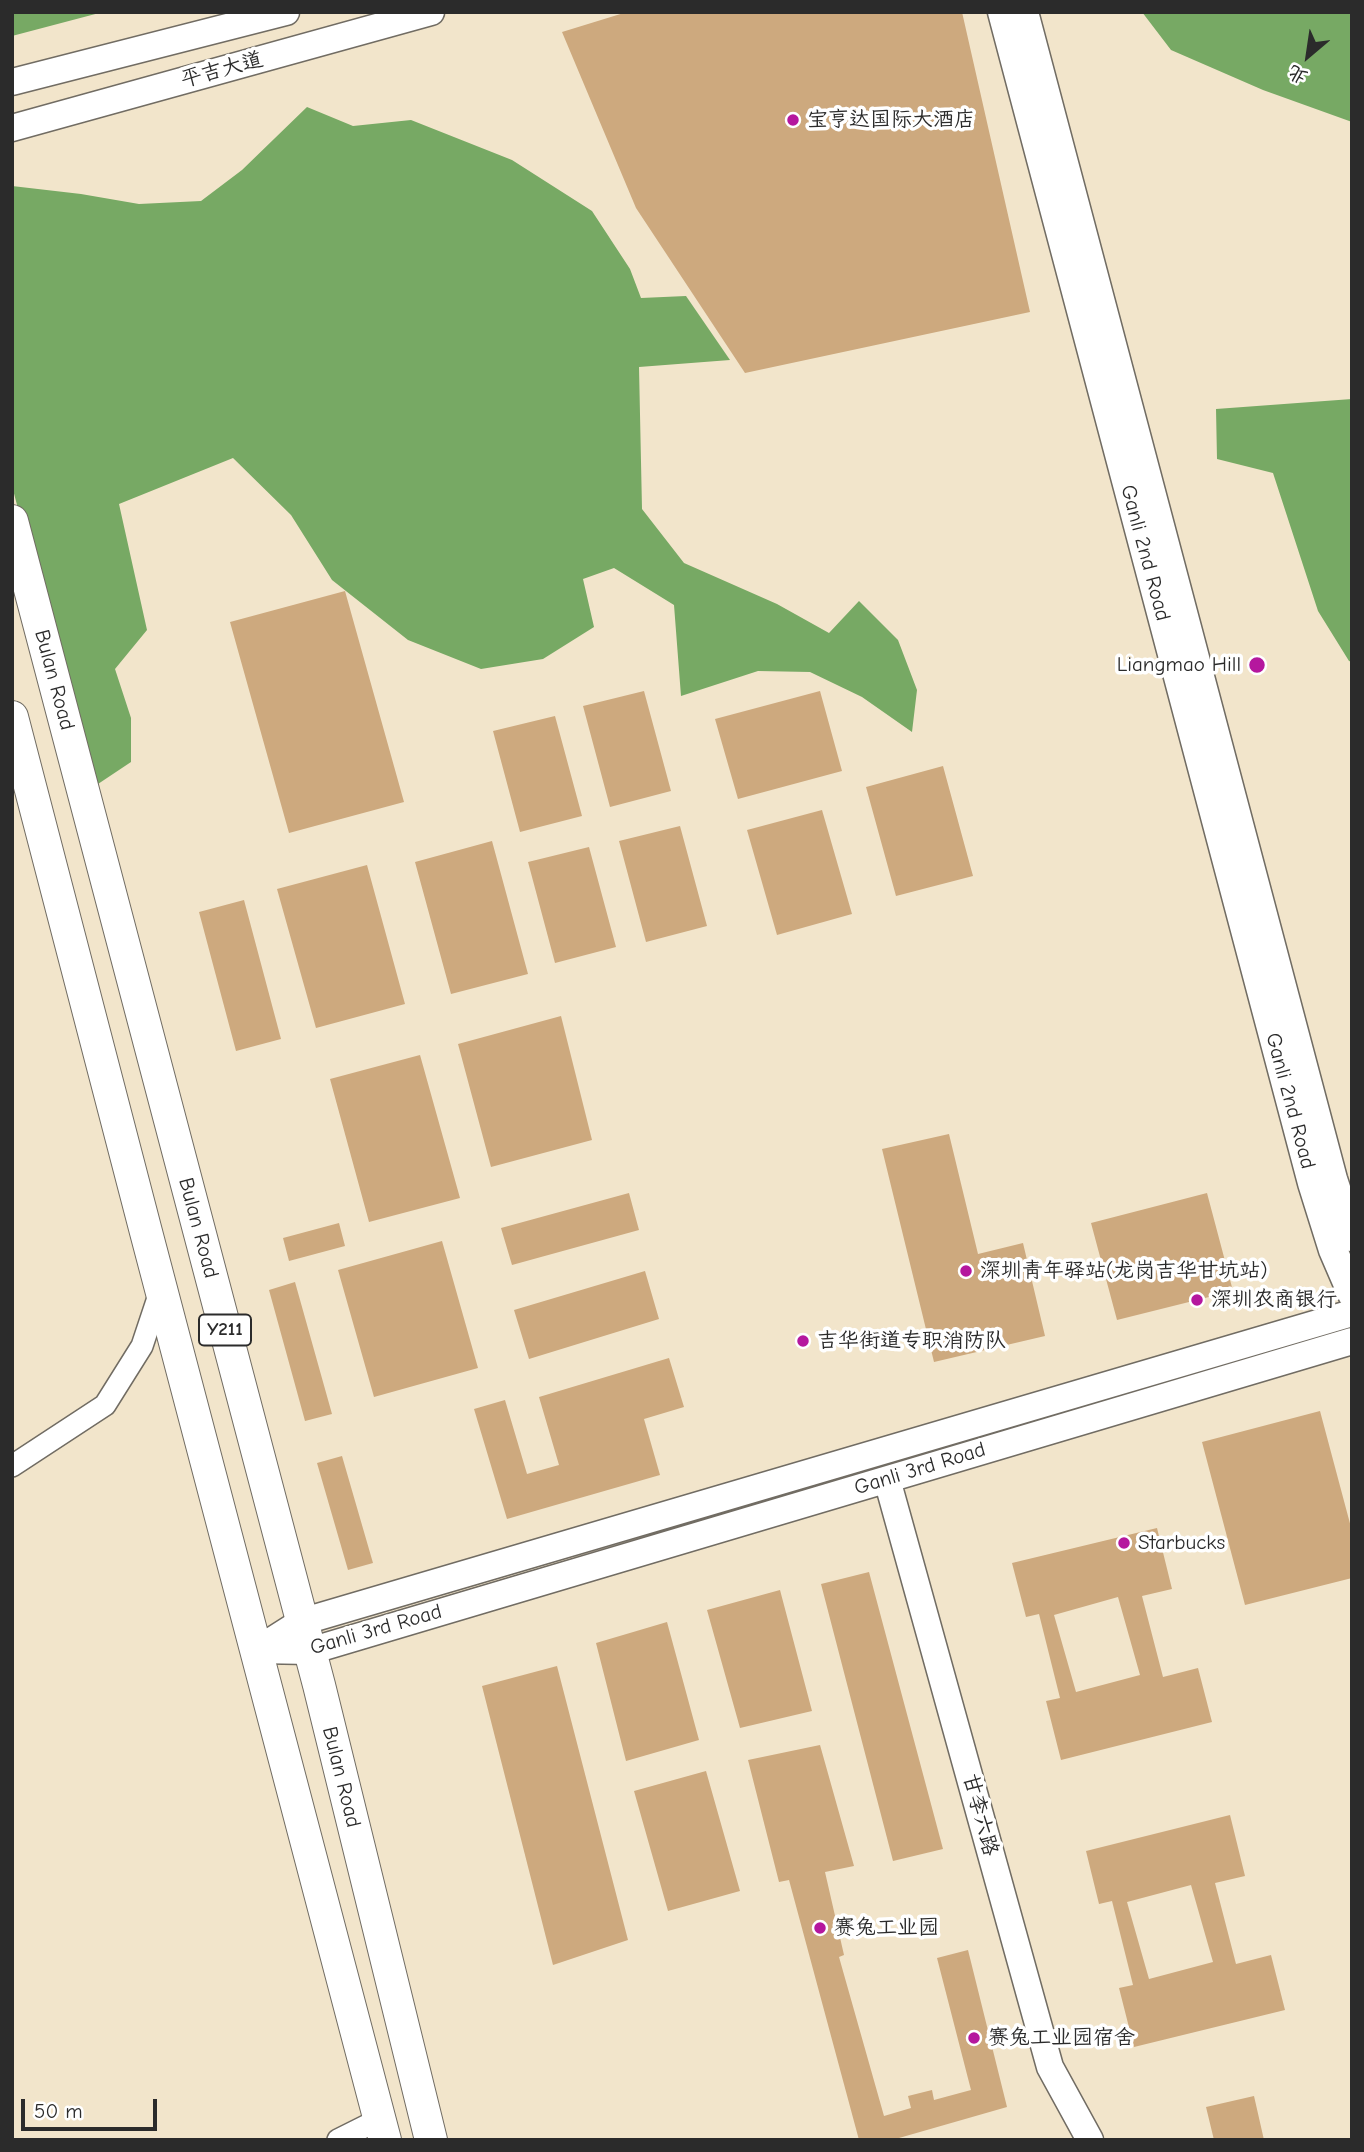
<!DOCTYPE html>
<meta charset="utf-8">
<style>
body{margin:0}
#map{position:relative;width:1364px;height:2152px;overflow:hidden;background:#f2e5cb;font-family:"Comic Neue","LXGW WenKai TC",sans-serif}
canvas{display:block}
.frame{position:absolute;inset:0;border:14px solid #2b2b2b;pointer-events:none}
.north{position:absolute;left:1273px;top:21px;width:70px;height:70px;-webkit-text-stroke:5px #fff;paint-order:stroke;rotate:209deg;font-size:19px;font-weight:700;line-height:28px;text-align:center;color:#2b2b2b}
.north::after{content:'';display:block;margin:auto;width:24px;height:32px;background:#2b2b2b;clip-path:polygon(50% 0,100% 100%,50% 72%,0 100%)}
.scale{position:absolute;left:21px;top:2099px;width:136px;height:32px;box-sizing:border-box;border:4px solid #2b2b2b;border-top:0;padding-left:9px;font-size:21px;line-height:24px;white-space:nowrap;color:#2b2b2b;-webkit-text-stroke:5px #fff;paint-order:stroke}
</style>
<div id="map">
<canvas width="1364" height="2152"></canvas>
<div class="frame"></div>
<div class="north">北</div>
<div class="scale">50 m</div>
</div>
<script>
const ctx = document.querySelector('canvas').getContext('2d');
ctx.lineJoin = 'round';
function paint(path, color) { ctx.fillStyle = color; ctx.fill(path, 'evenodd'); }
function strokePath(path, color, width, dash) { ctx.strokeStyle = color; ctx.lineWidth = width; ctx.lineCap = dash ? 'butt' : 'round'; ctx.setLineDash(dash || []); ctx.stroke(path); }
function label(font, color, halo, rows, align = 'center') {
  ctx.font = font + ' "Comic Neue","LXGW WenKai TC",sans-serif'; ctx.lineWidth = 7; ctx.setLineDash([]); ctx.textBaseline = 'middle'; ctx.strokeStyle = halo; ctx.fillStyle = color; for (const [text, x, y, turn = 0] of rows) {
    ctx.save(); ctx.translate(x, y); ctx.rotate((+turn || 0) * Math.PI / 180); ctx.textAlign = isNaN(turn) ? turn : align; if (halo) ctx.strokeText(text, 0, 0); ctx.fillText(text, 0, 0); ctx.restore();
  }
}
const forest = new Path2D(`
 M12 12H103L12 36Z
 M1142 12H1352V122L1263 90 1171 50Z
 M307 107 353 126 411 120 512 160 592 211 630 269 641 298 686 296 730 360 639 367 642 509 684 563 777 604 829 633 859 601 898 640 917 690 912 732 862 697 810 672 758 671 681 696 674 605 614 568 583 579 594 627 543 659 481 669 408 640 332 580 291 515 233 458 119 504 147 630 115 669 131 718V762L92 788 12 486V186L81 194 139 204 201 201 242 170Z
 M1352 399V662L1349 661 1318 611 1273 473 1217 459 1216 409Z`);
const building = new Path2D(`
 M627 12H962L1030 312 745 373 636 208 562 32Z
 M345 591 404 802 289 833 230 622Z
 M644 691 671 791 610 807 583 706Z
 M820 691 842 771 738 799 715 719Z
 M555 716 582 816 520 832 493 731Z
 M943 766 973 876 896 896 866 787Z
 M822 810 852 914 777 935 747 830Z
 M680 826 707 926 646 942 619 841Z
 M492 841 528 974 451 994 415 862Z
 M589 847 616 947 555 963 528 862Z
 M367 865 405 1004 316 1028 277 889Z
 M244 900 281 1039 236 1051 199 912Z
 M561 1016 592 1140 491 1167 458 1044Z
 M420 1055 460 1198 369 1222 330 1079Z
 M949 1134 978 1254 1023 1243 1045 1336 934 1362 882 1149Z
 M629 1193 639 1230 512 1265 501 1228Z
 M1207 1193 1233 1291 1117 1320 1091 1223Z
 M339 1223 345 1246 289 1261 283 1238Z
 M442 1241 478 1368 374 1397 338 1270Z
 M645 1271 659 1319 529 1359 514 1310Z
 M295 1282 332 1414 305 1421 269 1290Z
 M669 1358 684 1407 644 1419 660 1475 507 1519 474 1409 505 1400 527 1474 559 1465 539 1397Z
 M1320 1411 1352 1531V1578L1245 1605 1202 1442Z
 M342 1456 373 1563 348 1570 317 1463Z
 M1157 1528 1172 1589 1142 1596 1163 1677 1198 1668 1212 1722 1061 1760 1046 1701 1060 1698 1039 1614 1026 1617 1012 1563ZM1118 1597 1140 1675 1076 1692 1054 1615Z
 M869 1572 943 1849 893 1861 821 1584Z
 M780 1590 812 1711 740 1728 707 1610Z
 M667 1622 699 1740 626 1761 596 1643Z
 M557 1666 628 1940 553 1965 482 1686Z
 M820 1745 854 1866 825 1872 844 1955 839 1957 884 2116 911 2108 908 2096 932 2090 934 2100 971 2090 937 1958 968 1950 1007 2107 892 2140H859L789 1880 779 1882 748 1760Z
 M706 1771 740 1891 668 1911 634 1791Z
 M1230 1815 1245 1876 1215 1883 1236 1964 1271 1955 1285 2010 1134 2047 1119 1988 1133 1985 1112 1901 1099 1904 1086 1851ZM1191 1885 1213 1962 1149 1979 1127 1902Z
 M1254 2096 1264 2140H1214L1206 2107Z`);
const minor = new Path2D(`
 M12 1466 105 1405 142 1346 160 1292
 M338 2140 380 2119`);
const tertiary = new Path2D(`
 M12 82 286 12
 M12 128 431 12
 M888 1483 1050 2067 1090 2140
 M257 1650 301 1622 1352 1313
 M257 1650 310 1651 1352 1341`);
const secondary = new Path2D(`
 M1002 12 1312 1183 1333 1250 1352 1294
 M1024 12 1333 1179 1352 1237`);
const primary = new Path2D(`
 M12 521 319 1685 431 2140
 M12 717C134 1192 261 1665 385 2140`);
const markers = [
 [793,120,7,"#b5179e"],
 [1257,665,9,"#b5179e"],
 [966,1271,7,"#b5179e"],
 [1197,1300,7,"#b5179e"],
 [803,1341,7,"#b5179e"],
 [1124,1543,7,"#b5179e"],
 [820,1928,7,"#b5179e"],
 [974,2038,7,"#b5179e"]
];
const shields = [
 [225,1330,52]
];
const shieldNames = [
 ["Y211",225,1330]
];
const streetNames = [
 ["平吉大道",222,70,-15],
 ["Ganli 2nd Road",1145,553,75],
 ["Bulan Road",54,680,75],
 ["Ganli 2nd Road",1290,1101,75],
 ["Bulan Road",198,1228,75],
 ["Ganli 3rd Road",920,1469,-17],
 ["Ganli 3rd Road",376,1630,-16],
 ["Bulan Road",341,1777,76],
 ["甘李六路",980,1815,75]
];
const poiNames = [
 ["宝亨达国际大酒店",807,120],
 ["Liangmao Hill",1241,665,"right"],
 ["深圳青年驿站(龙岗吉华甘坑站)",980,1271],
 ["深圳农商银行",1211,1300],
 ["吉华街道专职消防队",817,1341],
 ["Starbucks",1138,1543],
 ["赛兔工业园",834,1928],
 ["赛兔工业园宿舍",988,2038]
];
paint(forest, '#77a964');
paint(building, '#cda97e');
strokePath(minor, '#716c63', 24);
strokePath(tertiary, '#716c63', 29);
strokePath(secondary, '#716c63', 31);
strokePath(primary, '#716c63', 34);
strokePath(minor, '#fff', 21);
strokePath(tertiary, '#fff', 26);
strokePath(secondary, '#fff', 28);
strokePath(primary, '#fff', 32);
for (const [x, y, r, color] of markers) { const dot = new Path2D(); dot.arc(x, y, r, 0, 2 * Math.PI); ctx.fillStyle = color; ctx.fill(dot); strokePath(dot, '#fff', 2.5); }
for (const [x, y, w] of shields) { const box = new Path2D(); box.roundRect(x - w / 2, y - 15.5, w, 31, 5); ctx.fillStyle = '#fff'; ctx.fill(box); strokePath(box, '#2b2b2b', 2); }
label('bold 19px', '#2b2b2b', null, shieldNames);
label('21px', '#2b2b2b', '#fff', streetNames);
label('21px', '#2b2b2b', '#fff', poiNames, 'left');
</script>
